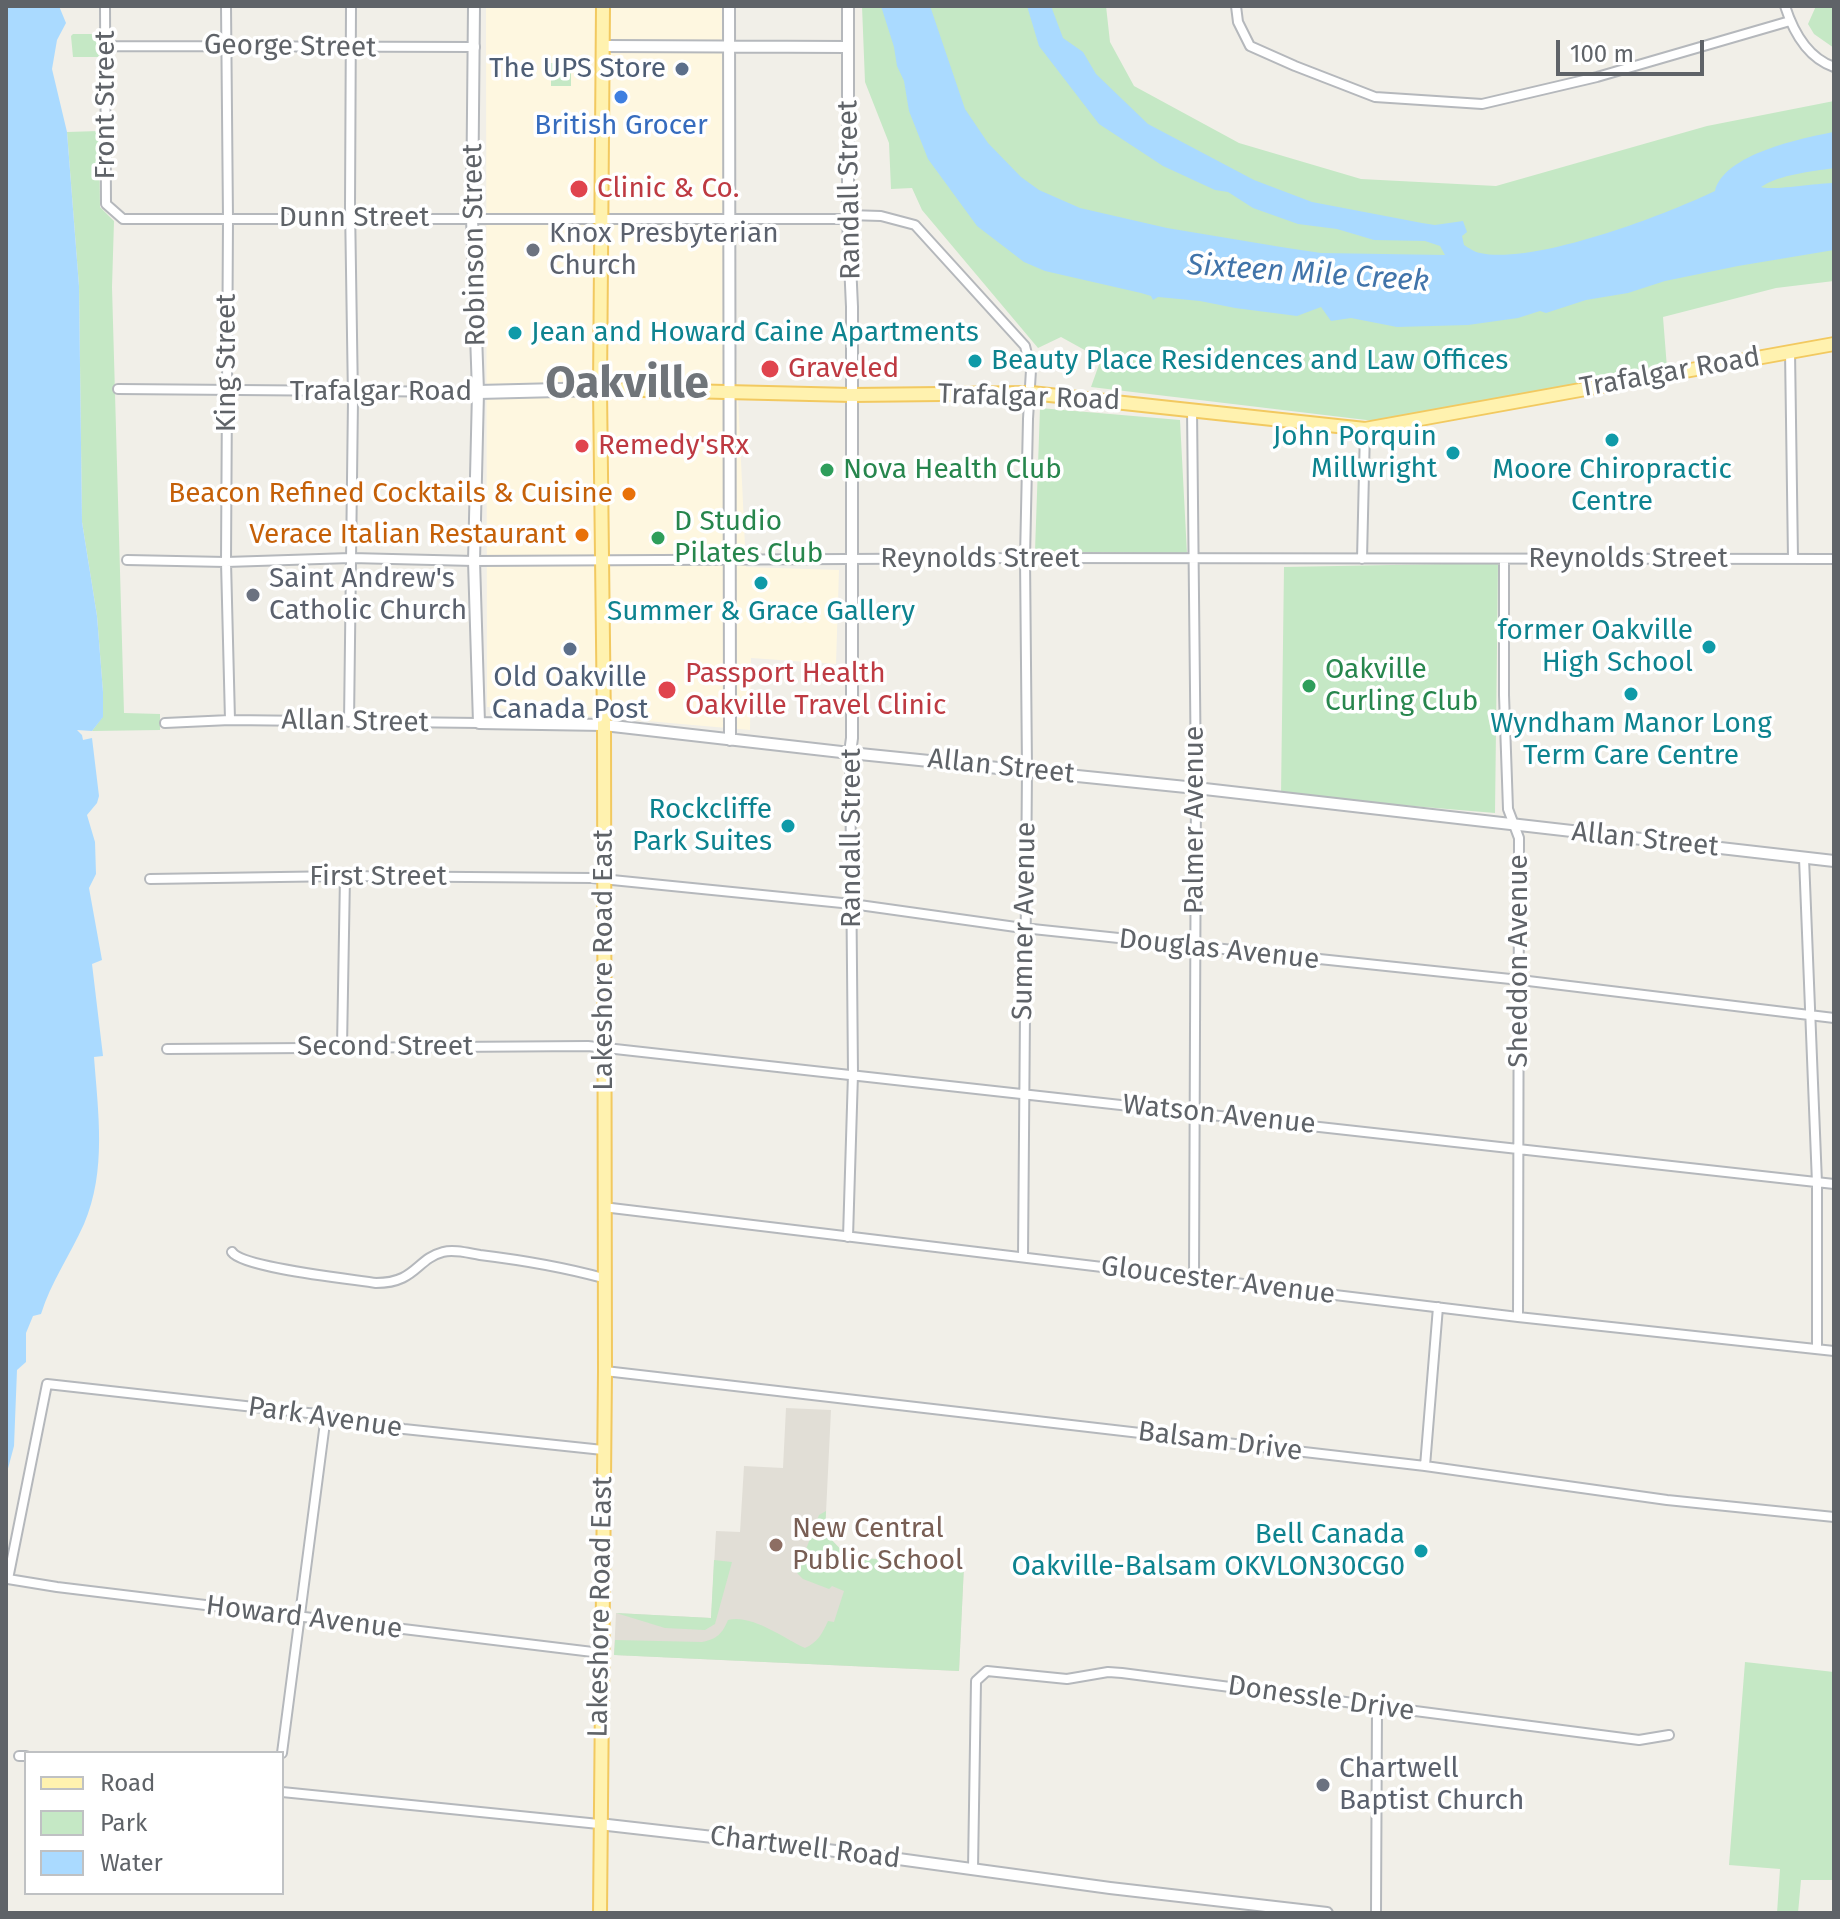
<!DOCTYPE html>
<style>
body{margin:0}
#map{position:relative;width:1840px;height:1919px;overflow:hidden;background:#f1efe8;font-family:"Fira Sans",sans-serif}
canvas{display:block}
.frame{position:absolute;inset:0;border:8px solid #5f6368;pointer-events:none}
.legend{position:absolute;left:24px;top:1751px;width:260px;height:144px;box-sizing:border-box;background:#fff;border:2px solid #bfc1c3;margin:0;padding:10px 14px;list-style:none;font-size:24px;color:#5f6368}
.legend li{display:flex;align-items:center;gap:16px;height:40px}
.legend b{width:40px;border:2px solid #bfc1c3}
.scale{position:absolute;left:1556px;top:40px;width:148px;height:36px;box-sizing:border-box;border:4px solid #5f6368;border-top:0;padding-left:10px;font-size:24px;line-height:28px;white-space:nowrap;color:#5f6368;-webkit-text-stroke:6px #fff;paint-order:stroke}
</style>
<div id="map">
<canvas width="1840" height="1919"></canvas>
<div class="frame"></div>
<ul class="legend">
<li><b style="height:10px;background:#fff2af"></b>Road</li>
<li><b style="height:22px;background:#c5e8c5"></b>Park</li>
<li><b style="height:22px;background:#aadaff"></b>Water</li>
</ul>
<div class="scale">100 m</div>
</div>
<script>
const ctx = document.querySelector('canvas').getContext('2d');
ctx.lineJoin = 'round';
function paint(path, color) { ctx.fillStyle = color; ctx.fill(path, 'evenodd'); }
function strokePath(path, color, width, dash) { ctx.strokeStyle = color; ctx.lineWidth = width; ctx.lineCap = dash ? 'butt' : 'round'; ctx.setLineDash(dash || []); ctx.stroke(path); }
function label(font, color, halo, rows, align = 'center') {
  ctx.font = font + ' "Fira Sans",sans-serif'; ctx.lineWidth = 7; ctx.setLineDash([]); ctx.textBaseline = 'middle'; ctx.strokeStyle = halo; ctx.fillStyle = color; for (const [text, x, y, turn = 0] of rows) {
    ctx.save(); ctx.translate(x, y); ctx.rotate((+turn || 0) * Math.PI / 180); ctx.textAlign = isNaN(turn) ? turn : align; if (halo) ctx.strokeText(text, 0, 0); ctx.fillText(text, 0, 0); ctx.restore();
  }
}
const commercial = new Path2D(`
 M486 6H723V78L746 567 839 570 836 664 751 658 750 730 487 707Z`);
const education = new Path2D(`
 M786 1408 831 1410 825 1533 848 1557 964 1565 959 1671 614 1655 616 1613 711 1618 716 1531 740 1532 744 1466 783 1468Z`);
const green = new Path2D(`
 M862 6H1106L1110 42 1134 86 1239 143 1361 179 1496 186 1707 126 1834 101V281L1776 288 1663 317 1667 368 1383 422 1091 387 1101 359 1061 337 1038 348 922 210 912 188 891 189 889 143 865 82Z
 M1816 6H1834V48L1814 34 1808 24Z
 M73 34H100L101 57H73L71 36Z
 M551 63H571V86H551Z
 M99 131 100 207 114 221 112 287 124 713 160 714V730L92 731 103 716V692L97 616 82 522 79 286 67 132Z
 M1040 408 1180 420 1187 554 1035 551Z
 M1498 563 1495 813 1281 795 1284 567Z
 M826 1511 825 1533 848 1557 964 1565 959 1671 614 1655 615 1640 702 1642C717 1639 722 1634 728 1620 752 1614 783 1638 805 1648 818 1642 822 1634 828 1621L834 1622 844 1591 832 1586 829 1589 803 1579 797 1573 819 1515Z
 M714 1560 732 1562 715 1624 705 1630 665 1628 616 1613 711 1618Z
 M1745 1662 1834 1672V1880H1801L1798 1913H1777L1780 1869 1729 1865Z`);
const water = new Path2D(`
 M6 6H59L66 23 57 40 52 69 67 132 79 286 82 522 97 616 103 692V717L92 731 77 730 82 735 83 740 92 738 99 796 97 803 87 815 95 842 96 874 89 888 102 960 92 964 103 1056 94 1057C98 1112 107 1171 84 1224 70 1255 51 1282 41 1314L33 1316 26 1333V1362L17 1370 14 1446 6 1476Z
 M881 6H930L965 109 988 143 1021 177 1039 190 1080 208 1167 228 1281 247 1321 253 1445 255 1440 246 1425 241 1374 240 1337 229 1298 224 1253 208 1228 192 1215 190 1163 166 1099 124 1039 46 1027 6H1051L1063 38 1083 52 1096 74 1148 124 1254 180 1312 202 1422 223 1435 225 1463 221 1467 232 1462 236 1464 245C1469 248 1474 252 1480 253 1534 265 1665 215 1715 191 1724 154 1802 138 1834 132V168C1810 172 1781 174 1761 187 1770 191 1818 183 1834 183V250L1738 266 1665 281 1628 293 1586 300 1546 313 1540 311 1518 318 1468 325 1397 327 1351 318 1331 321 1321 307 1297 316 1235 308 1200 301 1158 297 1153 300 1151 296 1141 293 1045 271 1024 262 977 226 928 159 909 111 904 81 897 66 894 47Z`);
const minor = new Path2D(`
 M105 6 106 204 123 219H848
 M226 6 228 219 226 562 230 720
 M1236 6 1238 22 1250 46 1295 66 1375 97 1482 104 1597 77 1790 21
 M1785 6C1793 31 1808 58 1834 67
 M105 46 475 47
 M848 215 881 216 915 225 1025 346 1031 370 1028 419 1025 558 1027 769 1023 1257
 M1790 351 1793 559
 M118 389 478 392
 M1192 409 1196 782 1194 1278
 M1362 559 1365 429
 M1504 559V695L1508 809 1519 838 1518 1317
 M127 560 226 562 351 558 474 561 1033 558 1834 559
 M349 722 353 399 350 206 351 6
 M165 723 230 720 479 723
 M1804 858 1817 1183V1348
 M150 879 345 876 592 878 852 904 1023 928 1520 980 1834 1018
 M342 1047 345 876
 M167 1049 588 1046 1834 1184
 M603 1207 1518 1317 1834 1351
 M848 1237 853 1074 850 753
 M232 1252C243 1268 351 1279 376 1283 416 1283 416 1259 443 1252 454 1249 468 1253 480 1255 521 1260 563 1267 603 1278
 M605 1371 1425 1466 1667 1500 1834 1517
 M1425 1466 1438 1307
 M601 1653 57 1587 8 1579 47 1384 326 1415 404 1429 603 1450
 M282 1753 326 1415
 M19 1756H26
 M282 1792 599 1824
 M973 1869 976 1681 987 1671 1067 1679 1108 1672 1122 1673 1639 1740 1669 1735
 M1376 1913 1377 1707`);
const tertiary = new Path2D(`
 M474 6 472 218 478 392 474 561 479 723 604 725 850 753 1196 788 1834 861
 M729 6 730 740
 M848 6V219L852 307V738L850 753
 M604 46 848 47
 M599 1824 862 1854 1110 1888 1327 1913`);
const secondary = new Path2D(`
 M478 392 600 389`);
const primary = new Path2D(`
 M600 389 852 395 1031 393 1365 429 1834 344
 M600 1913 605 1371 604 725 600 389 603 6`);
const markers = [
 [682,69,8,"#5c6f8a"],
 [621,97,8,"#3f7fe0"],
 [579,189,10,"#e0444e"],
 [533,250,8,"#6b7280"],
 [515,333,8,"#0f9aa8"],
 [975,361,8,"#0f9aa8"],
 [770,369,10,"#e0444e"],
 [1612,440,8,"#0f9aa8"],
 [582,446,8,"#e0444e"],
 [1453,453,8,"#0f9aa8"],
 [827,470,8,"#2e9e5b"],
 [629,494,8,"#e8710a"],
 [582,535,8,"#e8710a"],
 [658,538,8,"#2e9e5b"],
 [761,583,8,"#0f9aa8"],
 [253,595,8,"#6b7280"],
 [1709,647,8,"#0f9aa8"],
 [570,649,8,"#5c6f8a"],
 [1309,686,8,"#2e9e5b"],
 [667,690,10,"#e0444e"],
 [1631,694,8,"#0f9aa8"],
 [788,826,8,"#0f9aa8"],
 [776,1545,8,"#8d6e63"],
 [1421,1551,8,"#0f9aa8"],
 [1323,1785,8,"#6b7280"]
];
const streetNames = [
 ["George Street",290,47,1],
 ["Front Street",106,105,-90],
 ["Randall Street",850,190,-91],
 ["Dunn Street",354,218],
 ["Robinson Street",475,245,-91],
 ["King Street",227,363,-90],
 ["Trafalgar Road",1670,373,-10],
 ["Trafalgar Road",381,392],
 ["Trafalgar Road",1029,398,2],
 ["Reynolds Street",980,559],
 ["Reynolds Street",1628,559],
 ["Allan Street",355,722,1],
 ["Allan Street",1001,767,6],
 ["Palmer Avenue",1195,820,-90],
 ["Randall Street",852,838,-90],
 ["Allan Street",1645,840,6],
 ["First Street",378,877],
 ["Sumner Avenue",1025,921,-89],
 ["Douglas Avenue",1219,950,6],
 ["Lakeshore Road East",604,960,-90],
 ["Sheddon Avenue",1519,961,-90],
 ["Second Street",385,1047],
 ["Watson Avenue",1219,1115,6],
 ["Gloucester Avenue",1218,1281,7],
 ["Park Avenue",325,1418,8],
 ["Balsam Drive",1220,1442,7],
 ["Lakeshore Road East",601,1607,-89],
 ["Howard Avenue",304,1618,7],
 ["Donessle Drive",1321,1699,8],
 ["Chartwell Road",805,1848,7]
];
const serviceNames = [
 ["The UPS Store",666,69],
 ["Old Oakville",570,678,"center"],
 ["Canada Post",570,710,"center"]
];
const shopNames = [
 ["British Grocer",621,126]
];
const healthNames = [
 ["Clinic & Co.",597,189],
 ["Graveled",788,369],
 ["Remedy'sRx",598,446],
 ["Passport Health",685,674],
 ["Oakville Travel Clinic",685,706]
];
const worshipNames = [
 ["Knox Presbyterian",549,234],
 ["Church",549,266],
 ["Saint Andrew's",269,579],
 ["Catholic Church",269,611],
 ["Chartwell",1339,1769],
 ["Baptist Church",1339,1801]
];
const cultureNames = [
 ["Jean and Howard Caine Apartments",531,333,"left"],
 ["Beauty Place Residences and Law Offices",991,361,"left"],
 ["John Porquin",1437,437],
 ["Millwright",1437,469],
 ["Moore Chiropractic",1612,470,"center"],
 ["Centre",1612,502,"center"],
 ["Summer & Grace Gallery",761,612,"center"],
 ["former Oakville",1693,631],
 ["High School",1693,663],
 ["Wyndham Manor Long",1631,724,"center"],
 ["Term Care Centre",1631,756,"center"],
 ["Rockcliffe",772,810],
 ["Park Suites",772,842],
 ["Bell Canada",1405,1535],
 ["Oakville-Balsam OKVLON30CG0",1405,1567]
];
const leisureNames = [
 ["Nova Health Club",843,470],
 ["D Studio",674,522],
 ["Pilates Club",674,554],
 ["Oakville",1325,670],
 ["Curling Club",1325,702]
];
const foodNames = [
 ["Beacon Refined Cocktails & Cuisine",613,494],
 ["Verace Italian Restaurant",566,535]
];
const educationNames = [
 ["New Central",792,1529],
 ["Public School",792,1561]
];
const waterNames = [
 ["Sixteen Mile Creek",1308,274,4]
];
const townNames = [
 ["Oakville",627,385]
];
paint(commercial, '#fef7e0');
paint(education, '#e1ded6');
paint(green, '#c5e8c5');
paint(water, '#aadaff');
strokePath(minor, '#b5b8bc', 12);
strokePath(tertiary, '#b5b8bc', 14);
strokePath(secondary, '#b6babf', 16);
strokePath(primary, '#f2c960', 16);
strokePath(minor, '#fff', 8);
strokePath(tertiary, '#fff', 10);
strokePath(secondary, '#fff', 12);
strokePath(primary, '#fff2af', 12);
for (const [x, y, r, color] of markers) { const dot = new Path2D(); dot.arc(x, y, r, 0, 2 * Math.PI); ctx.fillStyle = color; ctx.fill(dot); strokePath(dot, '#fff', 3); }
label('28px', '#5f6368', '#fff', streetNames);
label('28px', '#4e5e75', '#fff', serviceNames, 'right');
label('28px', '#366cbe', '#fff', shopNames);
label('28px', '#be3a42', '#fff', healthNames, 'left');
label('28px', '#5b616d', '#fff', worshipNames, 'left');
label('28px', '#0d838f', '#fff', cultureNames, 'right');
label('28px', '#27864d', '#fff', leisureNames, 'left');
label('28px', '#c56008', '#fff', foodNames, 'right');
label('28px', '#785e54', '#fff', educationNames, 'left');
label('italic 30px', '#4174aa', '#fff', waterNames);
label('bold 44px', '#70757a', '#fff', townNames);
</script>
